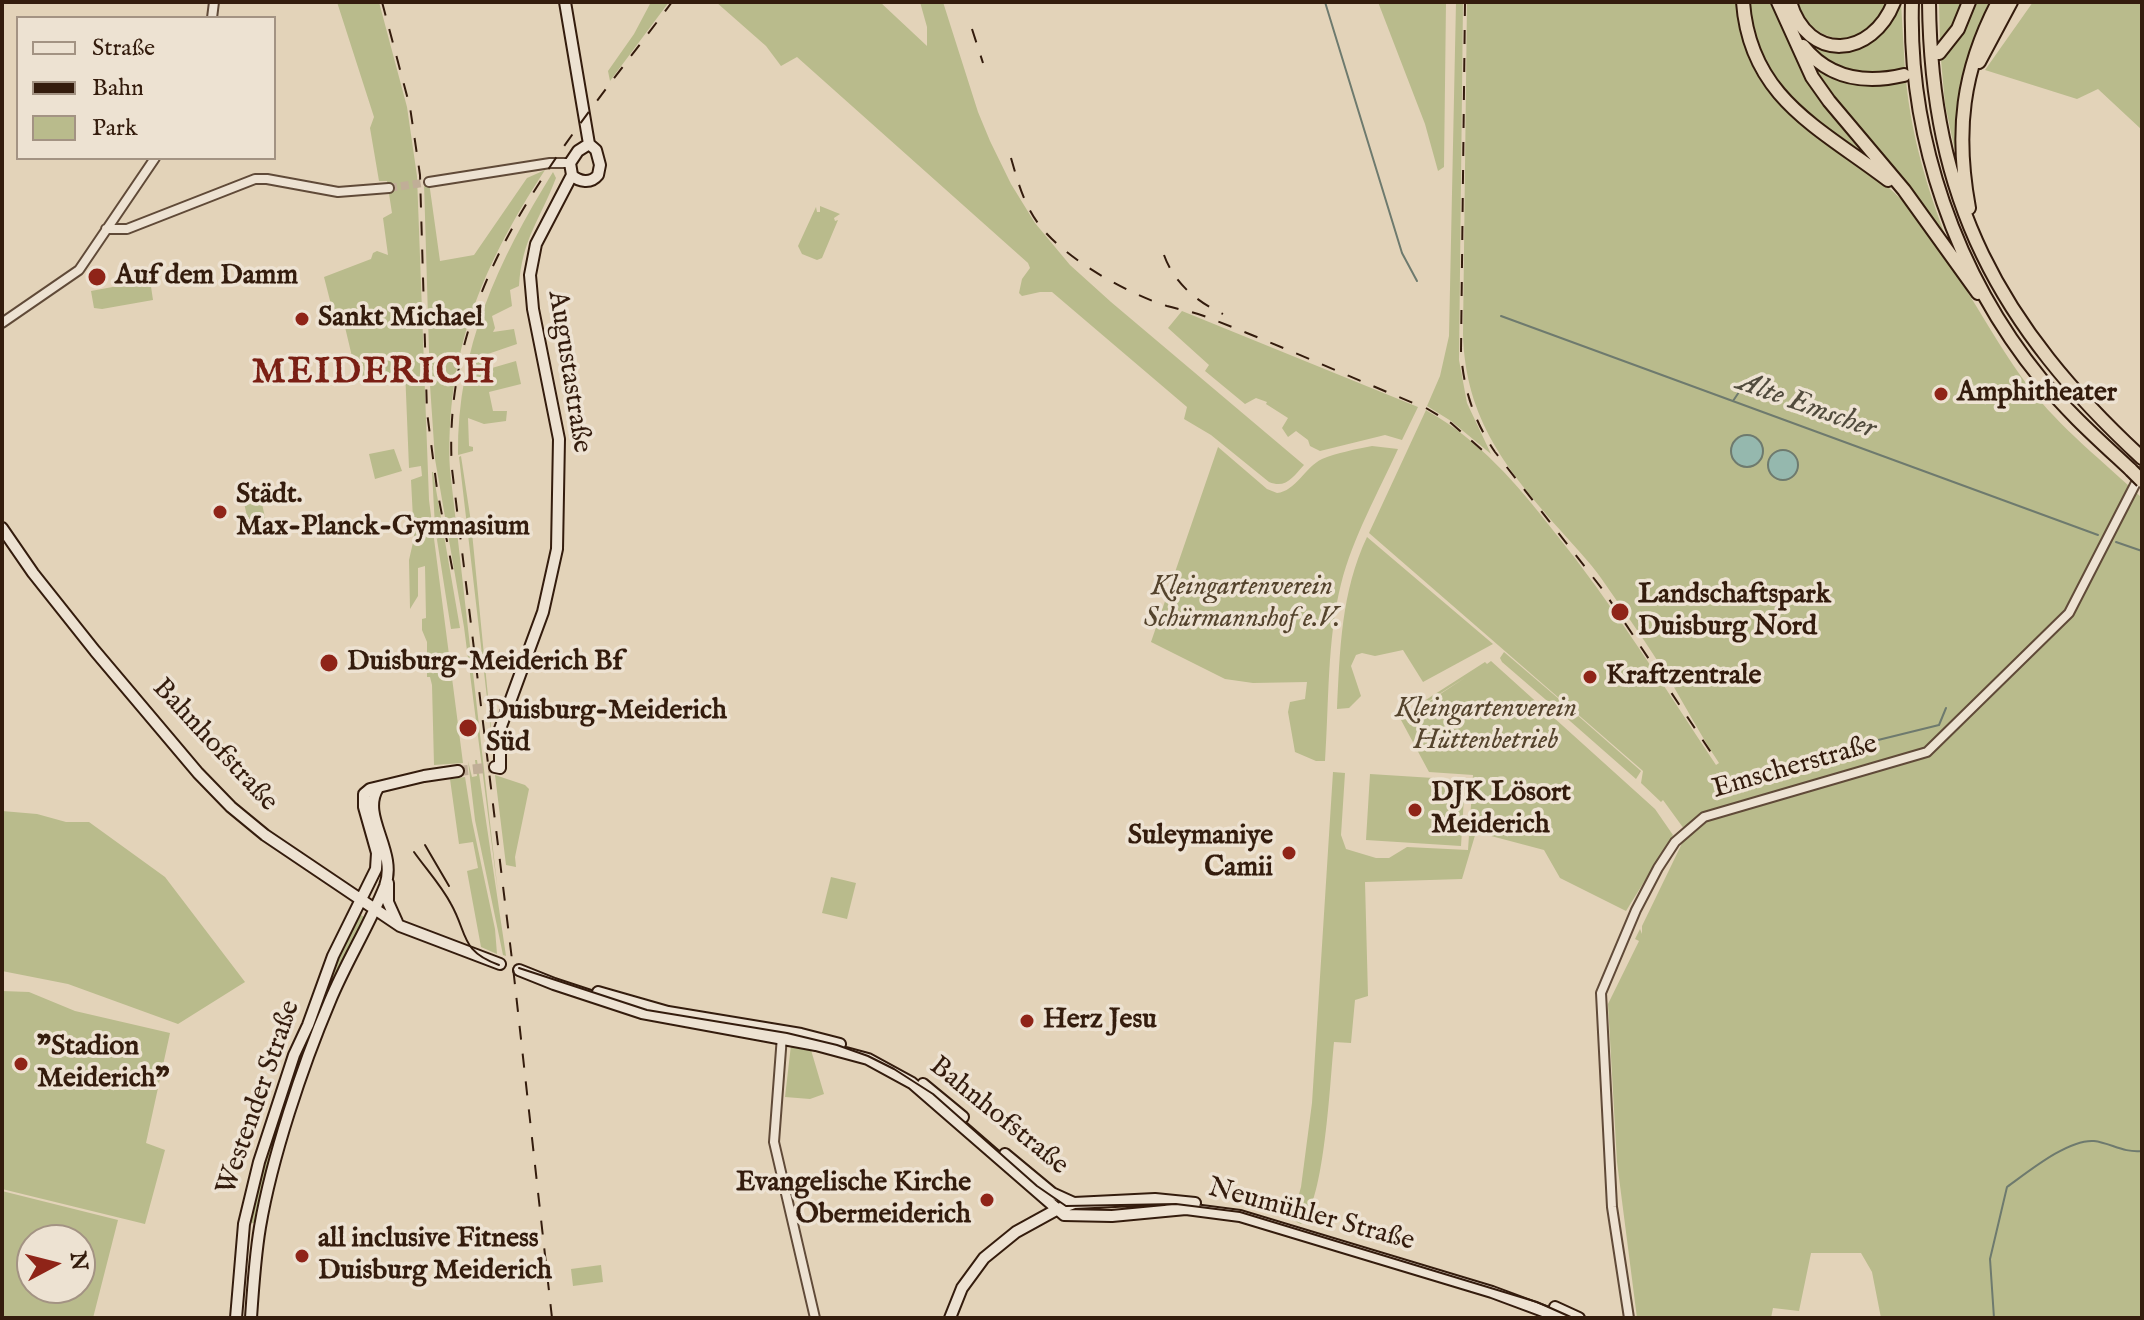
<!DOCTYPE html>
<meta charset="utf-8">
<style>
body{margin:0}
#map{position:relative;width:2144px;height:1320px;overflow:hidden;background:#e3d3b9;font-family:"IM FELL English",serif}
canvas{display:block}
.frame{position:absolute;inset:0;border:4px solid #341c0d;pointer-events:none}
.legend{position:absolute;left:16px;top:16px;width:260px;height:144px;box-sizing:border-box;background:#ede2d2;border:2px solid #a39383;margin:0;padding:10px 14px;list-style:none;font-size:24px;color:#341c0d}
.legend li{display:flex;align-items:center;gap:16px;height:40px}
.legend b{width:40px;border:2px solid #a39383}
.north{position:absolute;left:16px;top:1224px;width:80px;height:80px;box-sizing:border-box;background:#ede2d2;border:2px solid #a39383;border-radius:50%;rotate:83deg;font-size:22px;font-weight:700;line-height:32px;text-align:center;color:#341c0d}
.north::after{content:'';display:block;margin:auto;width:28px;height:36px;background:#8f2418;clip-path:polygon(50% 0,100% 100%,50% 72%,0 100%)}
</style>
<div id="map">
<canvas width="2144" height="1320"></canvas>
<div class="frame"></div>
<ul class="legend">
<li><b style="height:10px;background:#ede2d2"></b>Straße</li>
<li><b style="height:10px;background:#341c0d"></b>Bahn</li>
<li><b style="height:22px;background:#b9bb8c"></b>Park</li>
</ul>
<div class="north">N</div>
</div>
<script>
const ctx = document.querySelector('canvas').getContext('2d');
ctx.lineJoin = 'round';
function paint(path, color) { ctx.fillStyle = color; ctx.fill(path, 'evenodd'); }
function strokePath(path, color, width, dash) { ctx.strokeStyle = color; ctx.lineWidth = width; ctx.lineCap = dash ? 'butt' : 'round'; ctx.setLineDash(dash || []); ctx.stroke(path); }
function label(font, color, halo, rows, align = 'center') {
  ctx.font = font + ' "IM FELL English",serif'; ctx.lineWidth = 7; ctx.setLineDash([]); ctx.textBaseline = 'middle'; ctx.strokeStyle = halo; ctx.fillStyle = color; for (const [text, x, y, turn = 0] of rows) {
    ctx.save(); ctx.translate(x, y); ctx.rotate((+turn || 0) * Math.PI / 180); ctx.textAlign = isNaN(turn) ? turn : align; if (halo) ctx.strokeText(text, 0, 0); ctx.fillText(text, 0, 0); ctx.restore();
  }
}
const green = new Path2D(`
 M337 2H379L407 107 417 176 429 500 463 763 434 765 432 685 430 677H427V642L422 630V619L426 618 425 566 418 568V596L410 609 409 560 414 538 411 480 422 476 421 466 409 468 405 369 358 382 345 327 337 328 324 277 371 259 373 253 377 251 388 255 383 218 392 213 387 181H379L370 128 374 117Z
 M651 2H669L610 81 608 71 634 34Z
 M716 2H880L927 46V27L920 2H943L978 112 990 141 1011 184 1035 223 1070 265 1111 302 1304 465C1293 477 1286 489 1269 482L1211 435 1184 419 1187 407 1052 292H1040L1022 296 1019 293 1022 279 1030 268 1028 263 797 57 781 66 766 46Z
 M1378 2H1446L1444 167 1438 171 1425 124Z
 M1456 2H1463L1459 360 1467 403 1491 454 1451 421 1427 406 1440 376 1449 336Z
 M1467 2H1738C1740 31 1745 58 1762 83 1800 137 1868 159 1910 209 1956 263 1986 330 2029 387 2060 428 2104 462 2142 498V1318H1881L1872 1272 1861 1253H1811L1799 1311 1773 1308 1771 1318H1637L1617 1162 1608 1004 1639 941 1635 939 1640 929 1642 934V926L1687 833 1663 800 1661 802 1641 783 1643 771 1369 533 1426 410 1429 412C1478 439 1518 485 1552 529 1612 603 1663 685 1716 765L1719 763C1701 736 1686 707 1669 679 1648 645 1624 611 1601 578 1589 561 1575 547 1561 531 1507 470 1465 419 1463 334Z
 M1749 2H1772L1811 85 1824 106 1865 157C1829 130 1786 104 1764 63 1754 44 1752 23 1749 2Z
 M1797 2H1889C1884 10 1879 22 1871 28 1843 50 1807 35 1797 2Z
 M1901 2 1905 71C1886 75 1860 77 1841 70 1825 65 1803 41 1795 27L1801 33C1853 49 1874 62 1901 2Z
 M1939 2H1964L1954 27 1940 46Z
 M1974 2H1992L1980 30 1957 161 1945 104 1941 60 1963 31Z
 M2033 2H2142V130L2098 89 2077 99 1985 70Z
 M1812 63C1840 87 1871 90 1906 81 1912 139 1928 191 1949 245L1833 100Z
 M545 170C482 266 445 354 450 470L498 893 464 627 435 459 430 385 424 183 429 182 440 261 474 255 527 178Z
 M553 172 556 178C540 220 522 239 519 286L510 290 512 306 492 316 495 328 493 332 514 329 517 344 482 356 485 370 516 361 521 384 489 392 493 411H507L506 421 484 424 468 418 469 446 473 447V451L458 455C457 348 498 261 553 172Z
 M820 206 840 214 834 218 835 221 838 220 822 258 817 260 802 254 798 246 816 207 817 212H820Z
 M150 280 153 300 102 309 94 308 91 291Z
 M1182 311 1418 407 1402 440 1385 435 1320 451 1310 446 1308 440 1296 431 1288 437 1282 428 1288 418 1266 404 1267 402 1256 398 1245 404 1205 371 1209 365 1168 328Z
 M1372 446 1398 449C1378 493 1353 537 1341 584 1327 639 1329 705 1325 761H1316L1295 752 1288 712 1290 702 1305 699 1307 682 1253 683 1225 679 1151 642 1218 447 1267 489 1277 493C1296 491 1304 468 1322 459 1337 453 1356 449 1372 446Z
 M394 449 402 471 375 479 369 454Z
 M461 456 471 522 494 758 459 457Z
 M432 472H433L460 628 451 629 435 527Z
 M259 490 266 522 249 525 242 494Z
 M1367 537 1493 644 1423 682 1403 650 1375 656 1362 653 1356 655 1351 666 1361 696 1349 708 1337 709C1340 649 1341 592 1367 537Z
 M1504 652 1566 705 1560 712 1502 662 1500 658Z
 M1491 661 1655 809 1673 835 1626 911 1560 878 1544 850 1476 832 1462 879 1365 882 1368 996 1355 1000 1351 1043 1334 1042C1330 1079 1325 1201 1301 1224L1292 1220 1301 1187 1312 1103 1333 772 1345 773 1341 835 1346 849 1376 858H1389L1407 847 1468 850 1473 775 1429 772 1401 720 1466 677 1422 705 1421 703 1485 662 1487 664Z
 M1568 707 1641 771 1636 779 1562 714Z
 M475 760H477L506 956 503 955 475 820 468 761 472 777 477 776Z
 M1370 774 1465 780 1461 846 1366 840Z
 M495 775 525 785 529 789 515 857 516 867 506 865Z
 M465 777 472 821 495 929 497 954 481 947 467 871 478 868 473 842 459 844 450 779Z
 M2 811 37 814 66 822H89L165 877 245 982 178 1024 68 984 2 971Z
 M831 877 856 883 847 919 822 913Z
 M358 913 364 917 336 979 318 1027 312 1025 335 961Z
 M2 991 29 992 75 1011 170 1033 146 1143 165 1150 145 1224 2 1189Z
 M791 1045 811 1050 824 1094 810 1099 785 1097Z
 M294 1067 299 1070 259 1224 247 1222 257 1182Z
 M2 1191 118 1220 93 1318H2ZM32 1240H80V1288H32Z
 M601 1265 603 1282 573 1286 571 1269Z`);
const water = new Path2D(`
 M1731 451a16 16 0 1 1 32 0a16 16 0 1 1-32 0Z
 M1768 465a15 15 0 1 1 30 0a15 15 0 1 1-30 0Z`);
const stream = new Path2D(`
 M1325 2 1402 253 1417 281
 M1501 316 2098 535
 M1733 401 1739 392
 M2116 542 2142 551
 M1872 745 1874 741 1939 725 1946 708
 M1828 762 1853 760
 M1994 1318 1990 1259 2007 1187C2028 1172 2068 1139 2094 1141 2111 1143 2123 1153 2142 1151`);
const tertiaryTunnel = new Path2D(`
 M389 188 429 182`);
const secondaryTunnel = new Path2D(`
 M458 771 495 767`);
const tertiary = new Path2D(`
 M212 18 214 2
 M429 182 550 163H570
 M106 229H127L255 179H267L338 192 389 188
 M2 323 79 270 155 158
 M782 1036 774 1142 815 1318
 M1629 1318 1612 1207 1601 993 1636 910 1658 868 1675 842 1704 817 1927 752 2069 613 2142 471`);
const secondary = new Path2D(`
 M565 2 589 144 596 150 600 165 598 175C591 184 579 182 572 175
 M572 175 570 163 578 151 589 144
 M2 528 33 573 95 651 198 773 231 807 265 835 400 926 500 964
 M495 767 500 768V729L543 612 557 549 559 439 533 309 530 275 536 244 572 175
 M388 883V902L397 922
 M519 970 554 984 642 1013 816 1045 868 1059 912 1083 1064 1215 1112 1216 1186 1209 1240 1216 1492 1292 1562 1318
 M598 992 668 1012 801 1034 840 1044
 M923 1084 963 1117
 M1005 1154 1052 1193 1074 1203
 M1555 1307 1579 1318
 M236 1318 244 1224 259 1162 294 1055 308 1025 333 956 376 869 377 853 364 807V794L370 789 424 776 458 771
 M251 1318C253 1288 255 1257 260 1227 272 1157 302 1067 330 1001 346 962 369 926 385 886 398 851 360 816 378 788
 M950 1318 962 1288 984 1258 1016 1232 1056 1210 1074 1203 1155 1199 1195 1203`);
const motorway = new Path2D(`
 M1743 2C1750 98 1820 128 1888 180
 M1778 2 1812 77 1829 101 1904 190 1978 293
 M1790 2C1808 63 1872 58 1894 2
 M1912 2C1908 137 1956 275 2041 379 2068 413 2100 441 2131 470
 M1929 2C1931 200 1999 326 2142 458
 M1803 46C1829 79 1866 84 1904 75
 M1939 53 1958 29 1969 2
 M1979 62 2011 2
 M1969 208C1955 132 1962 71 1998 2`);
const tram = new Path2D(`
 M425 845 449 886
 M414 852C426 869 441 885 451 904 468 934 460 951 499 965
 M519 968 647 1010 787 1033 837 1045 868 1056 894 1069 933 1094 1037 1186 1066 1206 1176 1204 1240 1212 1537 1302 1573 1318`);
const rail = new Path2D(`
 M382 2 410 107 420 175 427 412 437 489 455 583
 M1465 2 1461 351C1463 388 1474 421 1495 452L1603 590 1718 763
 M972 29 983 63
 M1011 158C1019 186 1026 212 1047 234 1075 264 1129 294 1167 306 1181 310 1195 312 1209 318 1279 345 1348 376 1418 405
 M1164 255C1174 283 1197 302 1223 314
 M1426 408 1451 423 1489 456
 M552 1318 514 976 452 469C440 281 567 143 672 2`);
const motorwayBridge = new Path2D(`
 M2131 470 2142 481`);
const markers = [
 [97,277,10,"#8f2418"],
 [302,319,8,"#8f2418"],
 [1941,394,8,"#8f2418"],
 [220,512,8,"#8f2418"],
 [1620,612,10,"#8f2418"],
 [329,663,10,"#8f2418"],
 [1590,677,8,"#8f2418"],
 [468,728,10,"#8f2418"],
 [1415,810,8,"#8f2418"],
 [1289,853,8,"#8f2418"],
 [1027,1021,8,"#8f2418"],
 [21,1064,8,"#8f2418"],
 [987,1200,8,"#8f2418"],
 [302,1256,8,"#8f2418"]
];
const poiNames = [
 ["Auf dem Damm",115,277],
 ["Sankt Michael",318,319],
 ["Amphitheater",1957,394],
 ["Städt.",236,496],
 ["Max-Planck-Gymnasium",236,528],
 ["Landschaftspark",1638,596],
 ["Duisburg Nord",1638,628],
 ["Duisburg-Meiderich Bf",347,663],
 ["Kraftzentrale",1606,677],
 ["Duisburg-Meiderich",486,712],
 ["Süd",486,744],
 ["DJK Lösort",1431,794],
 ["Meiderich",1431,826],
 ["Suleymaniye",1273,837,"right"],
 ["Camii",1273,869,"right"],
 ["Herz Jesu",1043,1021],
 ["\"Stadion",37,1048],
 ["Meiderich\"",37,1080],
 ["Evangelische Kirche",971,1184,"right"],
 ["Obermeiderich",971,1216,"right"],
 ["all inclusive Fitness",318,1240],
 ["Duisburg Meiderich",318,1272]
];
const streetNames = [
 ["Augustastraße",568,372,81],
 ["Bahnhofstraße",214,746,47],
 ["Emscherstraße",1795,768,-16],
 ["Westender Straße",260,1098,-71],
 ["Bahnhofstraße",998,1117,39],
 ["Neumühler Straße",1311,1216,15]
];
const parkNames = [
 ["Kleingartenverein",1242,588],
 ["Schürmannshof e.V.",1242,620],
 ["Kleingartenverein",1486,710],
 ["Hüttenbetrieb",1486,742]
];
const waterNames = [
 ["Alte Emscher",1806,407,20]
];
const districtNames = [
 ["MEIDERICH",374,375]
];
paint(green, '#b9bb8c');
paint(water, '#95b8ae');
strokePath(water, '#6e7a6e', 2);
strokePath(stream, '#6e7a6e', 2);
strokePath(tertiaryTunnel, '#c0ae97', 8, [8, 4]);
strokePath(secondaryTunnel, '#c0ae97', 10, [10, 5]);
strokePath(tertiary, '#604a38', 12);
strokePath(secondary, '#341c0d', 14);
strokePath(motorway, '#341c0d', 16);
strokePath(tertiary, '#ede2d2', 8);
strokePath(secondary, '#ede2d2', 10);
strokePath(motorway, '#e3d3b9', 12);
strokePath(tram, '#341c0d', 2);
strokePath(rail, '#341c0d', 2, [14, 14]);
strokePath(motorwayBridge, '#341c0d', 16, []);
strokePath(motorwayBridge, '#e3d3b9', 12);
for (const [x, y, r, color] of markers) { const dot = new Path2D(); dot.arc(x, y, r, 0, 2 * Math.PI); ctx.fillStyle = color; ctx.fill(dot); strokePath(dot, '#ede2d2', 3); }
label('bold 28px', '#341c0d', '#ede2d2', poiNames, 'left');
label('28px', '#341c0d', '#ede2d2', streetNames);
label('italic 28px', '#55442d', '#ede2d2', parkNames);
label('italic 30px', '#514b3d', '#ede2d2', waterNames);
ctx.letterSpacing = '2px';
label('bold 36px', '#7a1f14', '#ede2d2', districtNames);
ctx.letterSpacing = '0px';
</script>
